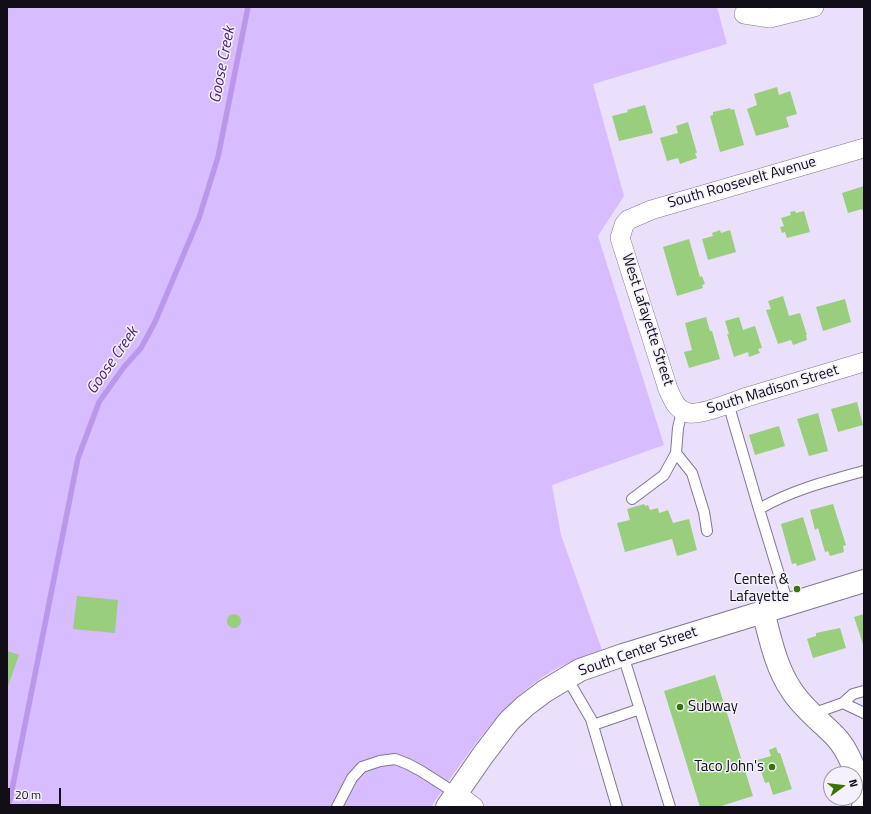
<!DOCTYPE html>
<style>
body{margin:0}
#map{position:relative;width:871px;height:814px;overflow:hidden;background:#ebe0fc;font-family:"Titillium Web",sans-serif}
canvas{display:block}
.frame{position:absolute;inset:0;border:8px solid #110e17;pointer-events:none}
.north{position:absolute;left:823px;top:766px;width:40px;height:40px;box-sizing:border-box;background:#f5f1fc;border:1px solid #9a96a0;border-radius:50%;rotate:75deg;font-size:11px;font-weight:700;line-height:16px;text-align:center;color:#110e17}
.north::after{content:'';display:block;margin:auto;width:14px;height:18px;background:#3a7407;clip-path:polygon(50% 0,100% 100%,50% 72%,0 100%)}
.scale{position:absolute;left:8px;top:788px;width:53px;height:18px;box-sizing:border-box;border:2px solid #110e17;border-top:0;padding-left:5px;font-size:12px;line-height:14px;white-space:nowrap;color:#110e17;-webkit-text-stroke:3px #f5f1fc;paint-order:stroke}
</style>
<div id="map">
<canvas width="871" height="814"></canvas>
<div class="frame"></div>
<div class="north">N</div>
<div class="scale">20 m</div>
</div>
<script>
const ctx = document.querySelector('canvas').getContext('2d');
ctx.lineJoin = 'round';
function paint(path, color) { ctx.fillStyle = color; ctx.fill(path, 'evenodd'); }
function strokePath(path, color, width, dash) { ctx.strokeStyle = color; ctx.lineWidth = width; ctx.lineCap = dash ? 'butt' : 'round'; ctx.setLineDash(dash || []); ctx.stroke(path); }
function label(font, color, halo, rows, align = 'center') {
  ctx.font = font + ' "Titillium Web",sans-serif'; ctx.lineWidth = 3; ctx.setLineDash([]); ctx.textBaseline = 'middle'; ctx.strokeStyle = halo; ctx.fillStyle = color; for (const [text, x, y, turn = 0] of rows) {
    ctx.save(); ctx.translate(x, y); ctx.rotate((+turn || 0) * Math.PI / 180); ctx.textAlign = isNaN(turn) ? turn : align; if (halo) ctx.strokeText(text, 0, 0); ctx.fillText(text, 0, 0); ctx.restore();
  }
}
const green = new Path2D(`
 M7 7H717L727 44 593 84 624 196 598 236 664 445 552 485 561 535 602 650C585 656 568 662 552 671 499 703 465 758 431 807H7Z`);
const stream = new Path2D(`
 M7 807 10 800 78 458 99 402 124 367 141 348 155 322 199 218 218 157 248 7`);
const building = new Path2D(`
 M777 87 779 95 790 91 797 114 786 117 789 127 756 136 747 109 757 105 754 94Z
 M645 105 653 133 619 141 612 116 628 112 627 110Z
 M730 108 731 110 734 109 744 145 720 152 710 116 713 115V112Z
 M688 122 697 153H695L697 158 680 164 678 158 667 161 660 138 678 133 676 126Z
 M864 186V213L862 209 848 213 842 193Z
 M795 211 796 213 804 211 810 232 787 238 785 232 782 233 780 227 784 226 781 218 791 215 790 212Z
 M720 230 721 233 730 230 736 252 708 260 702 239 713 236 712 233Z
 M689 239 700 277 702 276 705 284 702 285 703 288 677 296 663 247Z
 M783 296 789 316 800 313 807 335H806L807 340 793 345 791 340 778 344 766 310 771 309 768 301Z
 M845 299 851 322 823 331 816 307Z
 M706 317 710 331H712L720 359 689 368 684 352 692 350 685 323Z
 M739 317 743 330 755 326 762 348 758 349 760 353 749 357 748 352 734 357 727 334H729L725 321Z
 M857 402 863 425 838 432 831 409Z
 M818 413 828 451 809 456 797 419Z
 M779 426 785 446 755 455 749 435Z
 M644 504 645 506 648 505 650 510 658 508 659 513 668 510 673 523 689 519 697 550 677 556 672 539 625 552 617 523 630 520 627 509Z
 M833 504 846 545 843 546 844 552 830 556 828 551 825 552 818 528 815 530 810 510Z
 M803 517 816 560 797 566 796 563 792 564 781 524Z
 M77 596 118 600 115 633 73 629Z
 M864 614V647L854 617Z
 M227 621a7 7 0 1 1 14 0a7 7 0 1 1-14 0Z
 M840 628 846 648 813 658 807 639 816 636V633Z
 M7 651 19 655 7 689Z
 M715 675 753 796 718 807H700L664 691Z
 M776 747 778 753H780L792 789 773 795 769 782 765 783 757 760 771 756 769 750Z`);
const service = new Path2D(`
 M728 403 759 509 788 604
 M682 411 678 428 676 453 692 473 704 512 707 531
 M632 499 664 475 676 453
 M759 509C792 490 827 481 864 471
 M623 655 670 807
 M567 678 591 719 617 807
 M843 703 864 713
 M812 714 843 703 853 694 864 691
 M593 725 640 709
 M337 807 352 778 362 767 380 761 395 759 408 764 421 771 457 794`);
const minor = new Path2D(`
 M744 14 770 18 814 7
 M864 148 651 210 628 220 624 225 620 238 668 389C673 400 676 410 689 413 703 415 732 402 747 397 786 385 825 374 864 362
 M457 794 474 807`);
const tertiary = new Path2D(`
 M763 611C770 638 776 668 792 691 803 708 820 721 834 735 851 752 858 779 864 801`);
const primary = new Path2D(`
 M447 807 483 755 509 721 525 706 545 691 580 670 623 655 864 581
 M863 807H864`);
const markers = [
 [797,589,4,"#3a7407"],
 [680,707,4,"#3a7407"],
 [772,767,4,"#3a7407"]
];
const streetNames = [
 ["South Roosevelt Avenue",742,183,-16],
 ["West Lafayette Street",647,320,72],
 ["South Madison Street",773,390,-17],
 ["South Center Street",638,652,-19]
];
const poiNames = [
 ["Center &",789,580],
 ["Lafayette",789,597],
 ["Subway",688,707,"left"],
 ["Taco John's",764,767]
];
const waterNames = [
 ["Goose Creek",223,65,-79],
 ["Goose Creek",113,361,-55]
];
paint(green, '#d7bcff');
strokePath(stream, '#bb97eb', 5.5);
paint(building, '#98ce7c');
strokePath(service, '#827791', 12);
strokePath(minor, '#827791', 20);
strokePath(tertiary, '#827791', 24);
strokePath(primary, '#827791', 24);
strokePath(service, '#fff', 10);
strokePath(minor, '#fff', 19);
strokePath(tertiary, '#fff', 22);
strokePath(primary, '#fff', 22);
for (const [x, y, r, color] of markers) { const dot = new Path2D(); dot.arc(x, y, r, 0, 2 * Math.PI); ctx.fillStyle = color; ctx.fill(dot); strokePath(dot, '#f5f1fc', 1.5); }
label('15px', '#110e17', '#f5f1fc', streetNames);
label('15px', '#110e17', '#f5f1fc', poiNames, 'right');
label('italic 16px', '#501d7f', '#f5f1fc', waterNames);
</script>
